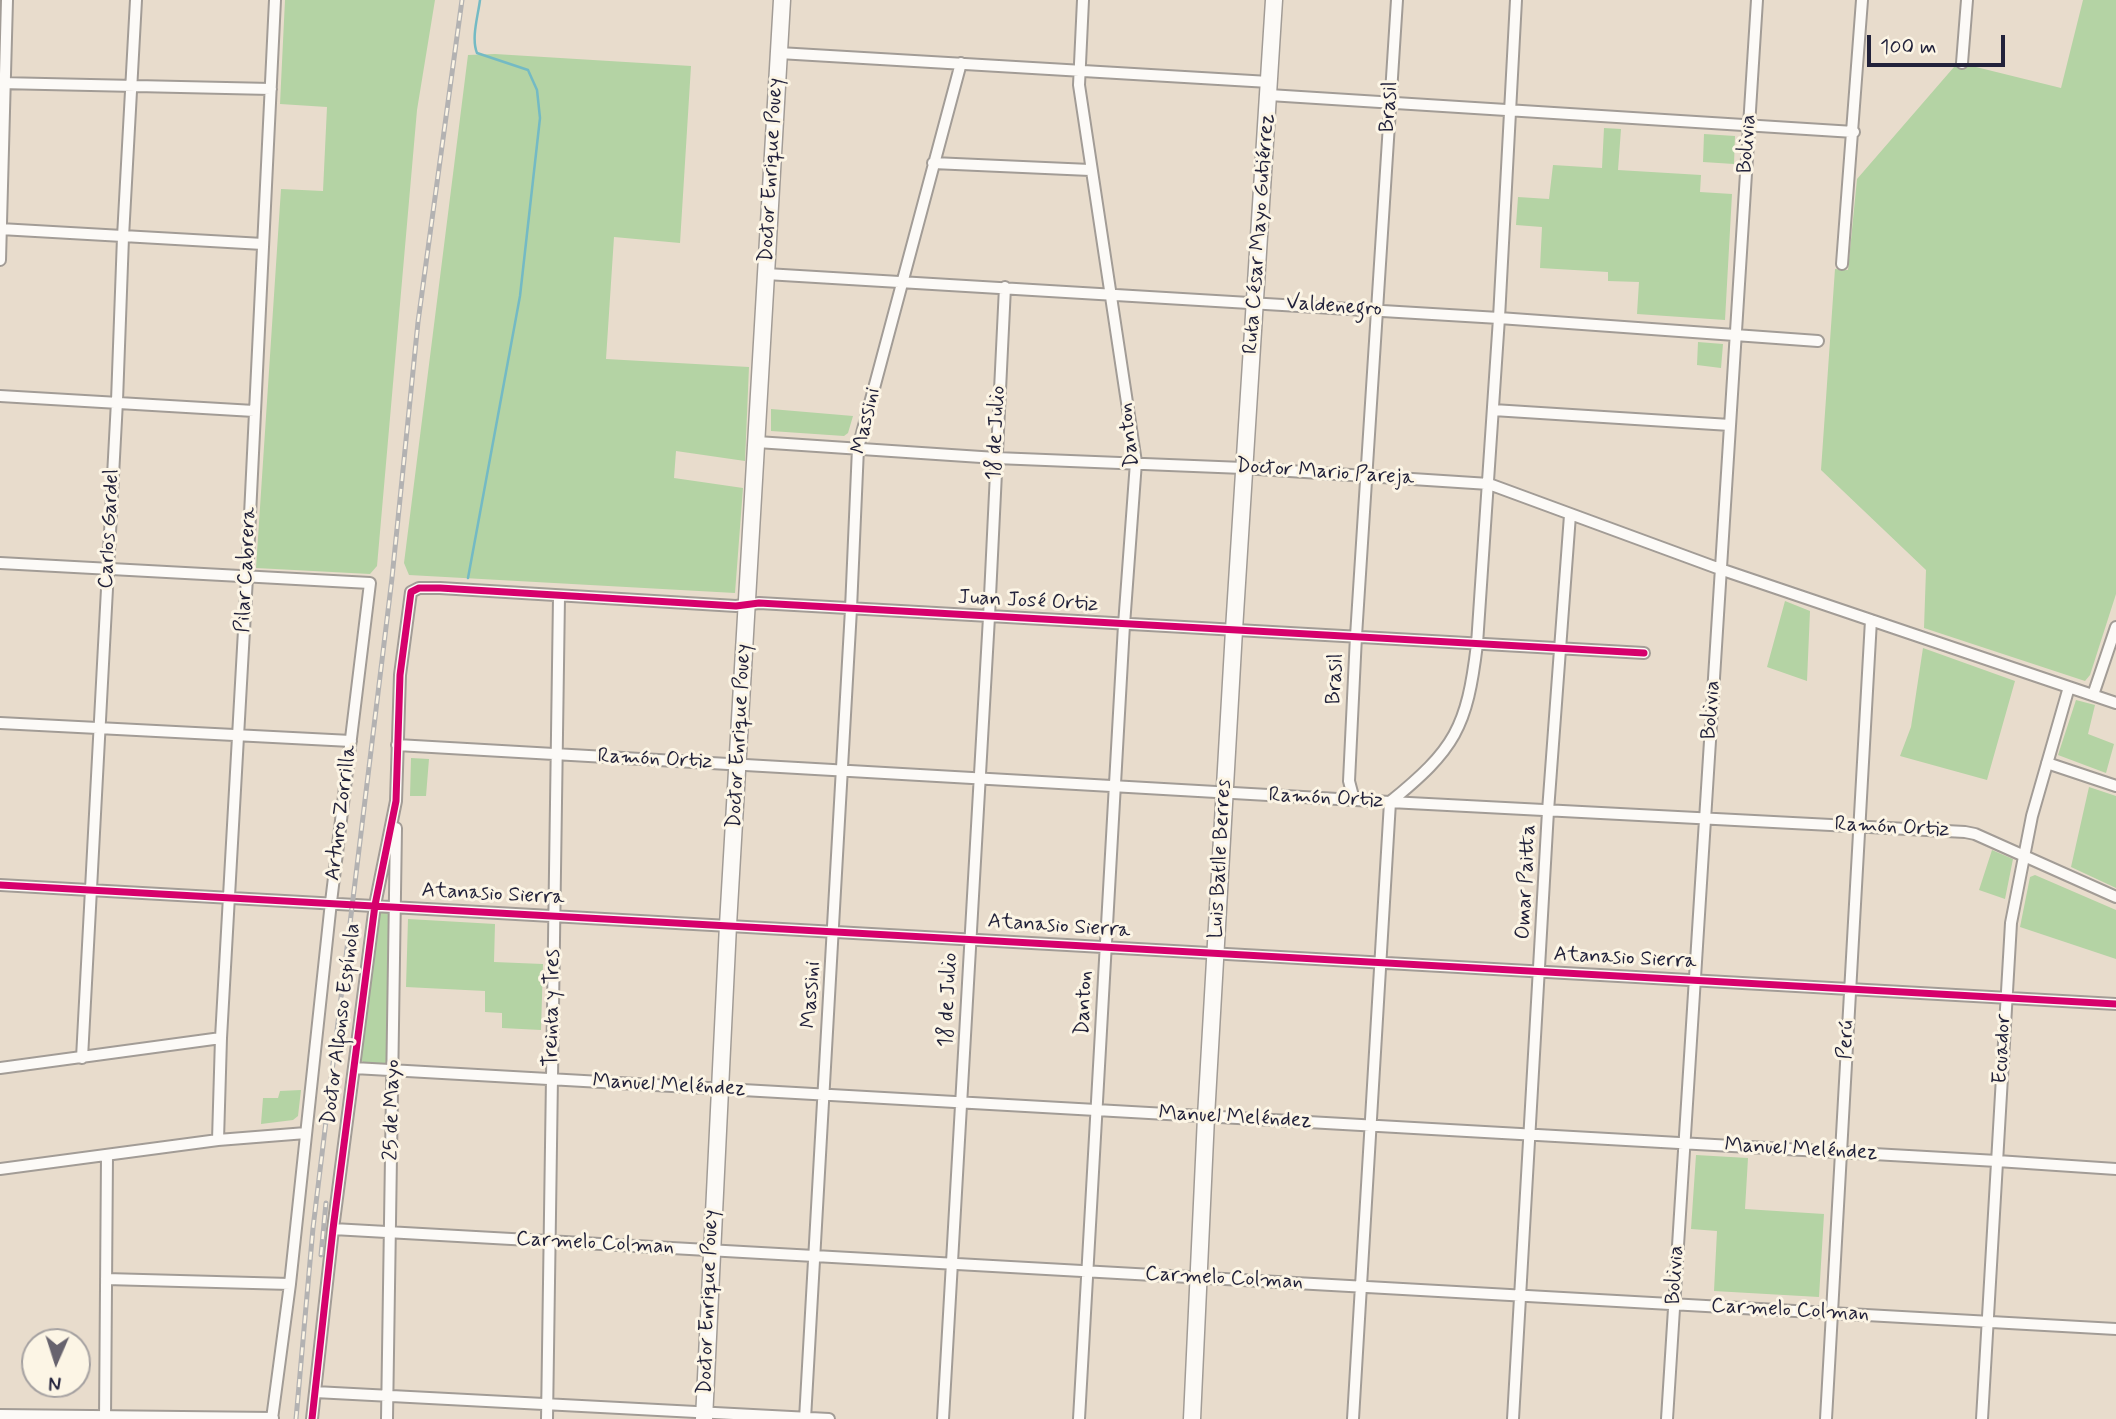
<!DOCTYPE html>
<meta charset="utf-8">
<style>
body{margin:0}
#map{position:relative;width:2116px;height:1419px;overflow:hidden;background:#e8dccc;font-family:Mynerve,sans-serif}
canvas{display:block}
.north{position:absolute;left:21px;top:1328px;width:70px;height:70px;box-sizing:border-box;background:#fcf5e5;border:2px solid #a5a1a1;border-radius:50%;rotate:183deg;font-size:19px;font-weight:700;line-height:28px;text-align:center;color:#22223b}
.north::after{content:'';display:block;margin:auto;width:24px;height:32px;background:#67636e;clip-path:polygon(50% 0,100% 100%,50% 72%,0 100%)}
.scale{position:absolute;left:1867px;top:35px;width:138px;height:32px;box-sizing:border-box;border:4px solid #22223b;border-top:0;padding-left:9px;font-size:21px;line-height:24px;white-space:nowrap;color:#22223b;-webkit-text-stroke:5px #fcf5e5;paint-order:stroke}
</style>
<div id="map">
<canvas width="2116" height="1419"></canvas>
<div class="north">N</div>
<div class="scale">100 m</div>
</div>
<script>
const ctx = document.querySelector('canvas').getContext('2d');
ctx.lineJoin = 'round';
function paint(path, color) { ctx.fillStyle = color; ctx.fill(path, 'evenodd'); }
function strokePath(path, color, width, dash) { ctx.strokeStyle = color; ctx.lineWidth = width; ctx.lineCap = dash ? 'butt' : 'round'; ctx.setLineDash(dash || []); ctx.stroke(path); }
function label(font, color, halo, rows, align = 'center') {
  ctx.font = font + ' Mynerve,sans-serif'; ctx.lineWidth = 6; ctx.setLineDash([]); ctx.textBaseline = 'middle'; ctx.strokeStyle = halo; ctx.fillStyle = color; for (const [text, x, y, turn = 0] of rows) {
    ctx.save(); ctx.translate(x, y); ctx.rotate((+turn || 0) * Math.PI / 180); ctx.textAlign = isNaN(turn) ? turn : align; if (halo) ctx.strokeText(text, 0, 0); ctx.fillText(text, 0, 0); ctx.restore();
  }
}
const green = new Path2D(`
 M285 0H435L417 110 377 566 370 574 256 568 281 189 323 191 327 107 280 104Z
 M2083 0H2116V594L2090 675 2085 681 1924 628 1926 570 1821 470 1835 269 1848 270 1857 179 1954 67H1976L2061 88Z
 M495 54 691 66 680 243 614 237 606 359 749 367 745 461 676 451 674 478 743 488 735 593 409 575 404 563 468 55Z
 M1604 128 1621 129 1618 170 1701 175 1700 192 1732 194 1725 320 1637 314 1639 282 1608 281V272L1540 268 1542 227 1516 225 1518 197 1549 199 1553 165 1602 168Z
 M1704 134 1735 136 1734 164 1703 162Z
 M1698 342 1723 344 1721 368 1697 365Z
 M771 409 853 416 848 433 844 436 771 431Z
 M1785 601 1810 611 1807 681 1767 667Z
 M1923 648 2015 681 1987 780 1900 756 1911 727Z
 M2076 700 2095 705 2088 734 2114 744 2106 773 2058 755Z
 M411 758 429 759 426 796H410Z
 M2089 787 2116 796V888L2071 867Z
 M1992 850 2013 859 2005 899 1979 890Z
 M2035 875 2116 910V959L2020 927 2030 877Z
 M389 911 391 914 388 1061 384 1064 364 1063 360 1059 379 912Z
 M408 919 495 924 494 962 543 964 541 1030 502 1028V1013L485 1012V991L406 987Z
 M301 1090 298 1116 293 1120 261 1124 263 1098H278L280 1091Z
 M1696 1155 1748 1158 1745 1209 1824 1214 1819 1297 1714 1291 1717 1231 1691 1229Z`);
const stream = new Path2D(`
 M468 578 520 296 540 118 537 90 528 70 477 53C471 38 478 16 480 0`);
const street = new Path2D(`
 M779 53 1269 82
 M1962 63 1967 0
 M0 83 271 89
 M1269 95 1854 132
 M933 163 1090 170
 M0 229 263 244
 M0 260 7 0
 M1842 264 1862 0
 M766 274 1499 318 1818 341
 M0 396 254 411
 M1493 410 1730 425
 M757 442 996 458 1243 468 1489 484 1720 569 2116 703
 M0 563 370 583 331 902 290 1284 272 1419
 M2093 695 2116 627
 M0 723 351 741
 M397 745 1390 802 1965 832 1975 834 2116 897
 M2047 763 2116 786
 M1354 800 1349 781 1356 636 1397 0
 M0 885 2116 1004
 M82 1058 117 401 123 237 136 0
 M0 1068 221 1038
 M354 1068 1997 1161 2116 1169
 M218 1140 221 1038 247 577 275 0
 M0 1169 218 1140 306 1133
 M333 1229 2116 1329
 M106 1279 290 1284
 M315 1392 829 1419
 M0 1415 273 1418
 M105 1419 107 1156
 M312 1419 333 1229 375 905 396 801 400 675 411 592 419 588H440L736 606 759 603 1644 653
 M387 1419 396 828
 M547 1419 559 597
 M805 1419 851 609 858 448 961 63
 M943 1419 989 617 1005 287
 M1079 1419 1124 625 1136 462 1079 85 1083 0
 M1353 1419 1390 802C1455 749 1467 728 1477 644L1499 318 1516 0
 M1513 1419 1548 811 1570 515
 M1667 1419 1757 0
 M1826 1419 1871 620
 M1982 1419 2011 923 2032 816 2069 687`);
const secondary = new Path2D(`
 M704 1419 728 925 782 0
 M1192 1419 1206 1117 1234 630 1274 0`);
const rail = new Path2D(`
 M321 1255 326 1203
 M296 1419 313 1228 392 578 418 322 462 0`);
const cycleway = new Path2D(`
 M0 885 2116 1004
 M312 1419 333 1229 375 905 396 801 400 675 411 592 419 588H440L736 606 759 603 1644 653`);
const streetNames = [
 ["Brasil",1390,107,-86],
 ["Bolivia",1748,144,-86],
 ["Doctor Enrique Pouey",772,170,-87],
 ["Ruta César Mayo Gutiérrez",1260,234,-86],
 ["Valdenegro",1334,307,4],
 ["Massini",867,421,-77],
 ["18 de Julio",997,433,-87],
 ["Danton",1130,435,-96],
 ["Doctor Mario Pareja",1325,473,4],
 ["Carlos Gardel",110,529,-87],
 ["Pilar Cabrera",247,570,-87],
 ["Juan José Ortiz",1028,602,3],
 ["Brasil",1336,679,-87],
 ["Bolivia",1712,710,-86],
 ["Doctor Enrique Pouey",740,736,-87],
 ["Ramón Ortiz",655,760,3],
 ["Ramón Ortiz",1326,799,3],
 ["Arturo Zorrilla",342,813,-83],
 ["Ramón Ortiz",1892,828,3],
 ["Luis Batlle Berres",1221,859,-87],
 ["Omar Paitta",1527,882,-87],
 ["Atanasio Sierra",493,895,3],
 ["Atanasio Sierra",1059,927,4],
 ["Atanasio Sierra",1625,959,3],
 ["Massini",812,995,-86],
 ["18 de Julio",949,1000,-87],
 ["Danton",1085,1003,-87],
 ["Treinta y Tres",553,1008,-89],
 ["Doctor Alfonso Espínola",342,1024,-83],
 ["Perú",1847,1040,-87],
 ["Ecuador",2003,1049,-87],
 ["Manuel Meléndez",669,1086,3],
 ["25 de Mayo",393,1110,-89],
 ["Manuel Meléndez",1235,1118,3],
 ["Manuel Meléndez",1801,1150,3],
 ["Carmelo Colman",595,1244,3],
 ["Bolivia",1676,1275,-87],
 ["Carmelo Colman",1224,1279,3],
 ["Doctor Enrique Pouey",709,1302,-88],
 ["Carmelo Colman",1790,1311,3]
];
paint(green, '#b4d3a4');
strokePath(stream, '#74bac4', 2.5);
strokePath(street, '#a29c96', 14);
strokePath(secondary, '#a29c96', 19);
strokePath(street, '#fcfaf7', 10);
strokePath(secondary, '#fcfaf7', 16);
strokePath(rail, '#b3b2b2', 5);
strokePath(rail, '#fcf5e5', 2.5, [8]);
strokePath(cycleway, '#d6006c', 7);
label('21px', '#22223b', '#fcf5e5', streetNames);
</script>
